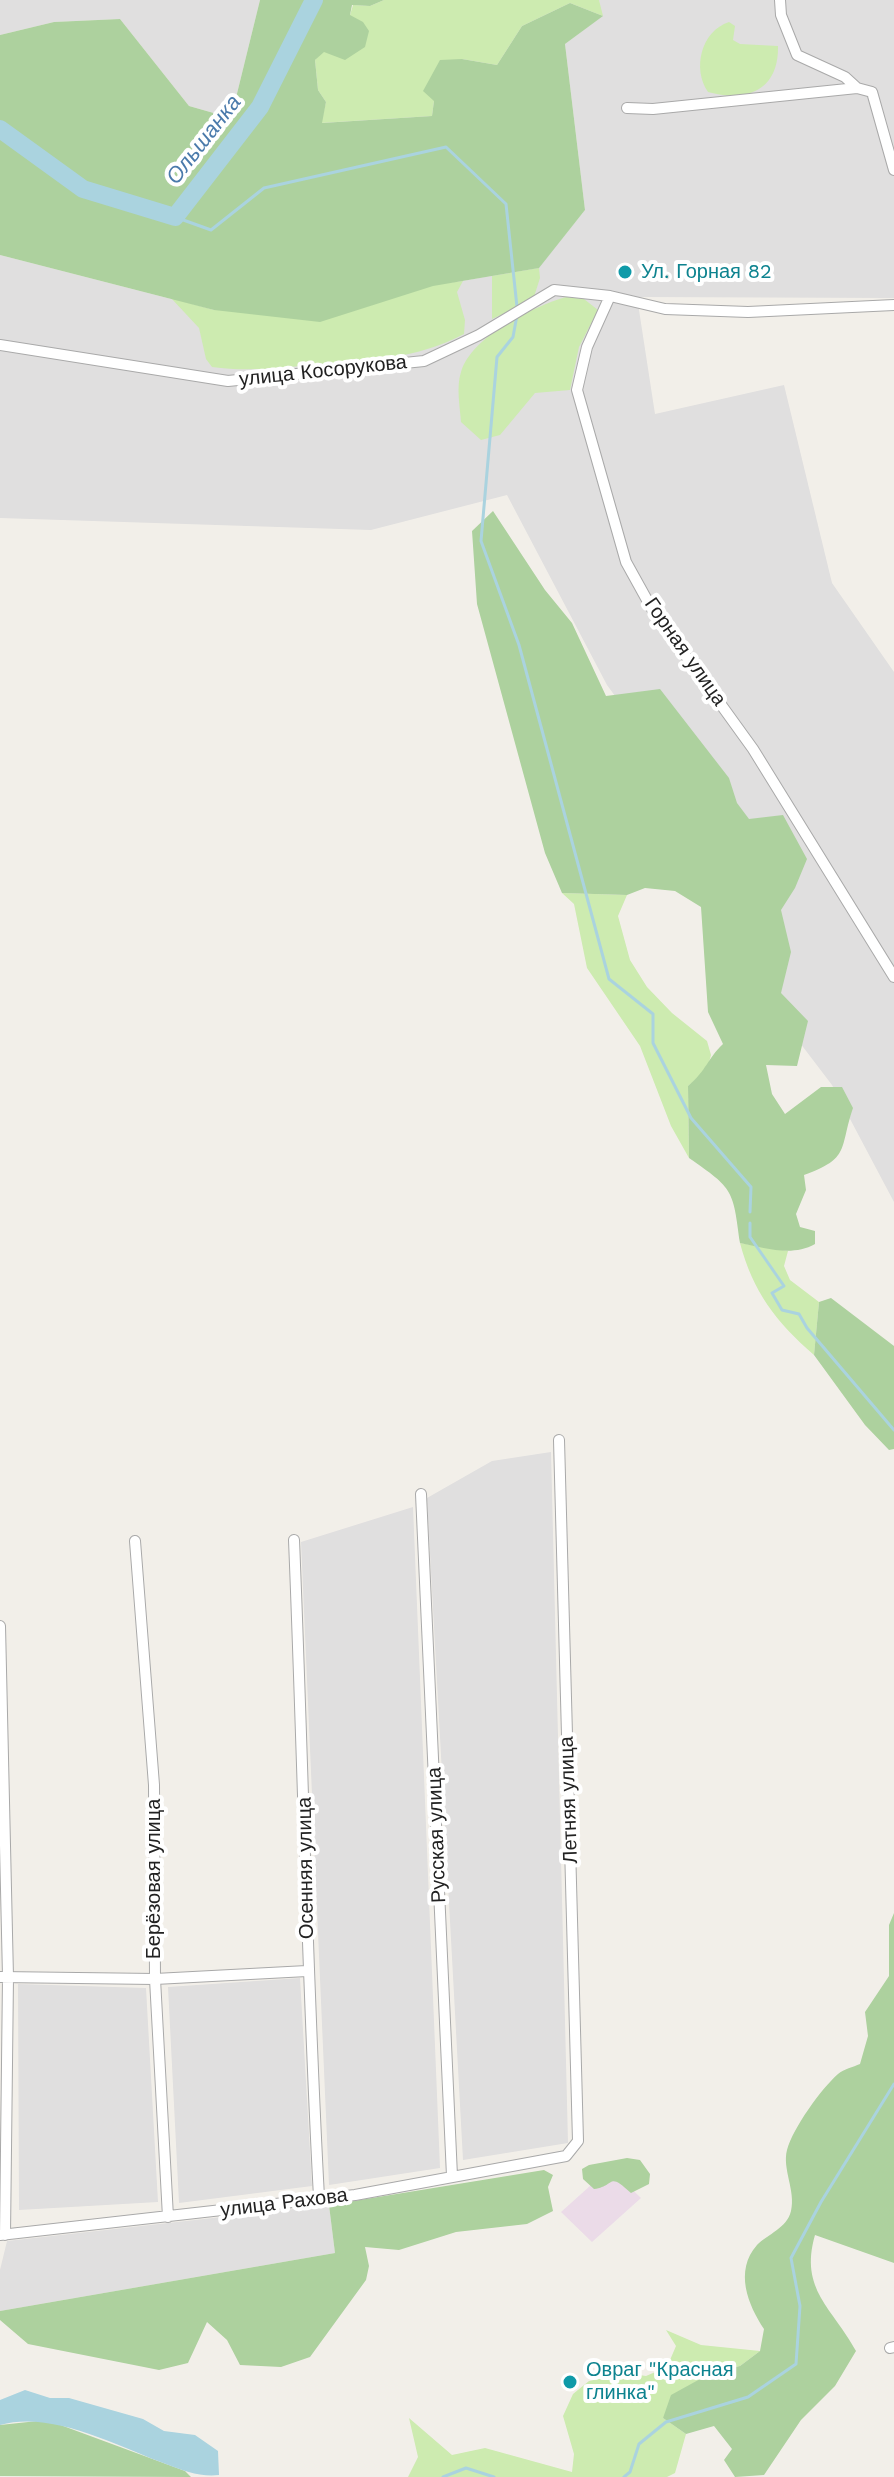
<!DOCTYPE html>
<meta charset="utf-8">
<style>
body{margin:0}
canvas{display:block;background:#f2efe9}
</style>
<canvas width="894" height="2477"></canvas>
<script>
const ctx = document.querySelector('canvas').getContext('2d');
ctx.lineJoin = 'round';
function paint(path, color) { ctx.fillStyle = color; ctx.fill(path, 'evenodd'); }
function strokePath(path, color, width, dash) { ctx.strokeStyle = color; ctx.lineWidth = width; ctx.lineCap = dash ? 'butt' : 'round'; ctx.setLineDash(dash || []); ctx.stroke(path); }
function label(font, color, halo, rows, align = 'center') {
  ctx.font = font + ' "Work Sans",sans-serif'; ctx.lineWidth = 8; ctx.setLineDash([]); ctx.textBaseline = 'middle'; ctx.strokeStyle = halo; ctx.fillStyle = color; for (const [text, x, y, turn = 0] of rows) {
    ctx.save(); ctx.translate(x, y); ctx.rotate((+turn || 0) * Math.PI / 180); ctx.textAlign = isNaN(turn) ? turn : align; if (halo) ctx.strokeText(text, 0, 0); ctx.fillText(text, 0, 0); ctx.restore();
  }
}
const residential = new Path2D(`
 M0 0H260L231 118 189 106 120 19 54 22 0 35Z
 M599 0H894V298L637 297 655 414 784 385 832 583 894 672V1202L832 1085 765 997 748 878 607 685 507 495 371 530 0 518V255L214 310 433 286 538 268 585 210 565 44 602 16Z
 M551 1452 568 2143 463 2160 427 1498 492 1461Z
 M413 1507 440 2168 329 2185 301 1542Z
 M300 1978 312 2186 179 2203 168 1987Z
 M18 1984 146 1988 158 2202 19 2210Z
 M329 2205 335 2253 0 2311V2270L7 2241Z`);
const industrial = new Path2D(`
 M610 2168 641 2198 592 2242 561 2212Z`);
const grass = new Path2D(`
 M384 0H599L603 16 570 3 522 26 497 65 462 59 434 101 432 116 321 123 326 102 318 90 315 60 350 15 353 5 370 6Z
 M729 22 735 26 733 40 740 44 778 46C779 90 747 103 708 92 692 69 701 31 729 22Z
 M539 268 540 278 533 300 492 319V276Z
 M463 281 457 292 465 320 464 334C416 360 365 360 312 365 278 368 246 372 212 367L206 359 199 328 171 298 214 310Z
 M566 297 584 299 598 310 579 347 570 390 535 393 500 435 481 440 461 422C460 407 456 387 461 372 472 336 532 307 566 297Z
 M562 893 627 895 618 916 630 960 647 987 672 1013 707 1041 711 1055 707 1070 688 1086 689 1158 671 1126 640 1046 587 968 574 904Z
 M740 1243 788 1251 784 1266 790 1280 819 1302 814 1355C776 1322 753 1292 740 1243Z
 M666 2330 701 2345 760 2351 740 2366 711 2373 663 2418 686 2434 675 2473 667 2477H408L418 2457 409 2418 452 2455 485 2448 572 2472 574 2454 563 2416 573 2394 589 2381 626 2373 646 2376 667 2367 676 2346Z`);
const forest = new Path2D(`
 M260 0H384L370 6 352 5 350 15 363 22 369 31 365 47 345 60 324 52 315 60 318 90 326 102 322 123 432 116 434 101 423 91 440 60 462 59 497 65 522 26 570 3 603 16 565 44 585 210 539 268 433 286 320 322 214 310 0 255V35L54 22 120 19 189 106 231 118Z
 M493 511 545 590 572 623 606 696 660 689 729 778 737 803 749 819 783 815 807 859 795 888 781 910 791 952 781 993 808 1021 797 1066 766 1065 772 1094 785 1114 821 1087H842L853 1108C839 1149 851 1158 804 1175L806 1190 796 1214 800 1227 815 1231V1244C792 1257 765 1248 740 1243 733 1190 734 1189 689 1158L688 1086C707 1070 707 1059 723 1044L708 1012 701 907 675 891 645 888 627 895 562 893 545 853 477 604 472 531Z
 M831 1298 894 1346V1449L889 1450 865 1425 814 1355 819 1302Z
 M894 1913V2263L815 2235C799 2290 833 2308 856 2351L835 2386 801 2420 764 2475 735 2477 724 2460 732 2449 714 2426 686 2434 663 2418 671 2395 711 2373 740 2366 760 2351 764 2329C748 2305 734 2271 757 2245 768 2234 787 2228 791 2211 796 2191 782 2169 787 2150 793 2128 821 2089 838 2074 844 2069 853 2067 860 2064L868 2036 865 2012 889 1976V1925Z
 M627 2158 640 2160 650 2174 649 2184 631 2193C607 2171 616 2186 594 2189L583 2179 582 2169 589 2165Z
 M544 2170 553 2175 548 2187 553 2211 527 2224 456 2232 399 2250 365 2247 369 2266 366 2280 310 2357 281 2367 240 2365 227 2340 207 2322 188 2363 159 2370 28 2344 0 2320V2311L335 2253 329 2205Z
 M47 2420 185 2471 191 2477 0 2476V2425Z`);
const water = new Path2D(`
 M25 2390 50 2398H69L143 2419 164 2431 195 2435 218 2451 219 2475C200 2477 184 2471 166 2464 117 2446 52 2410 0 2425V2400Z`);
const stream = new Path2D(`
 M175 217 211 230 264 188 446 147 506 204 517 307
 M517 315 513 337 497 357 481 541 519 645 609 979 653 1014V1043L691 1118 751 1187 750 1212
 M750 1223V1237L784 1286 772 1293 782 1310 799 1314 807 1328 894 1430
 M443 2477 466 2468 494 2477
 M624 2477 630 2472 639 2444 666 2422 748 2397 796 2364 800 2306 791 2258 821 2202 894 2084`);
const river = new Path2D(`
 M0 129 83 189 175 217 260 107 314 0`);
const minor = new Path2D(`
 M780 0 781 15 797 55 845 77 857 88
 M627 108 653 109 857 88 872 92 894 170
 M610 296 587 347 577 390 626 562 652 609 753 749 894 977
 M0 345 228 381 424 361 479 335 554 290 610 296 665 309 748 312 894 305
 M421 1494 452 2176
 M294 1540C303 1759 307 1978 319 2197
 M135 1541 154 1785 155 1979 168 2217
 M0 1626 8 1977 5 2235
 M0 1977 155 1979 307 1971
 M0 2235 355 2195 566 2156 578 2141 559 1440
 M890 2348 894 2347`);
const markers = [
 [625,272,8,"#0f9aa8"],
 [570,2382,8,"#0f9aa8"]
];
const cultureNames = [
 ["Ул. Горная 82",641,272],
 ["Овраг \"Красная",586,2370],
 ["глинка\"",586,2393]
];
const streetNames = [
 ["улица Косорукова",323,371,-6],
 ["Горная улица",685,652,55],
 ["Летняя улица",569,1800,-92],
 ["Русская улица",437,1835,-92],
 ["Осенняя улица",306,1868,-91],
 ["Берёзовая улица",154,1879,-90],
 ["улица Рахова",284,2203,-7]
];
const waterNames = [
 ["Ольшанка",204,140,-52]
];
paint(residential, '#e0dfdf');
paint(industrial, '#ebdbe8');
paint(grass, '#cdebb0');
paint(forest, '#add19e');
paint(water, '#aad3df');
strokePath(stream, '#aad3df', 3);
strokePath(river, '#aad3df', 18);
strokePath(minor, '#a9a9a9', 12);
strokePath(minor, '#fff', 10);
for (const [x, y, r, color] of markers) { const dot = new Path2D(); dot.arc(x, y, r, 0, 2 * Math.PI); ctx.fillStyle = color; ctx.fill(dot); strokePath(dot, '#fff', 3); }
label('20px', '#0d838f', '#fff', cultureNames, 'left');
label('20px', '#222', '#fff', streetNames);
label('italic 22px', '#4a7aab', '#fff', waterNames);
</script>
